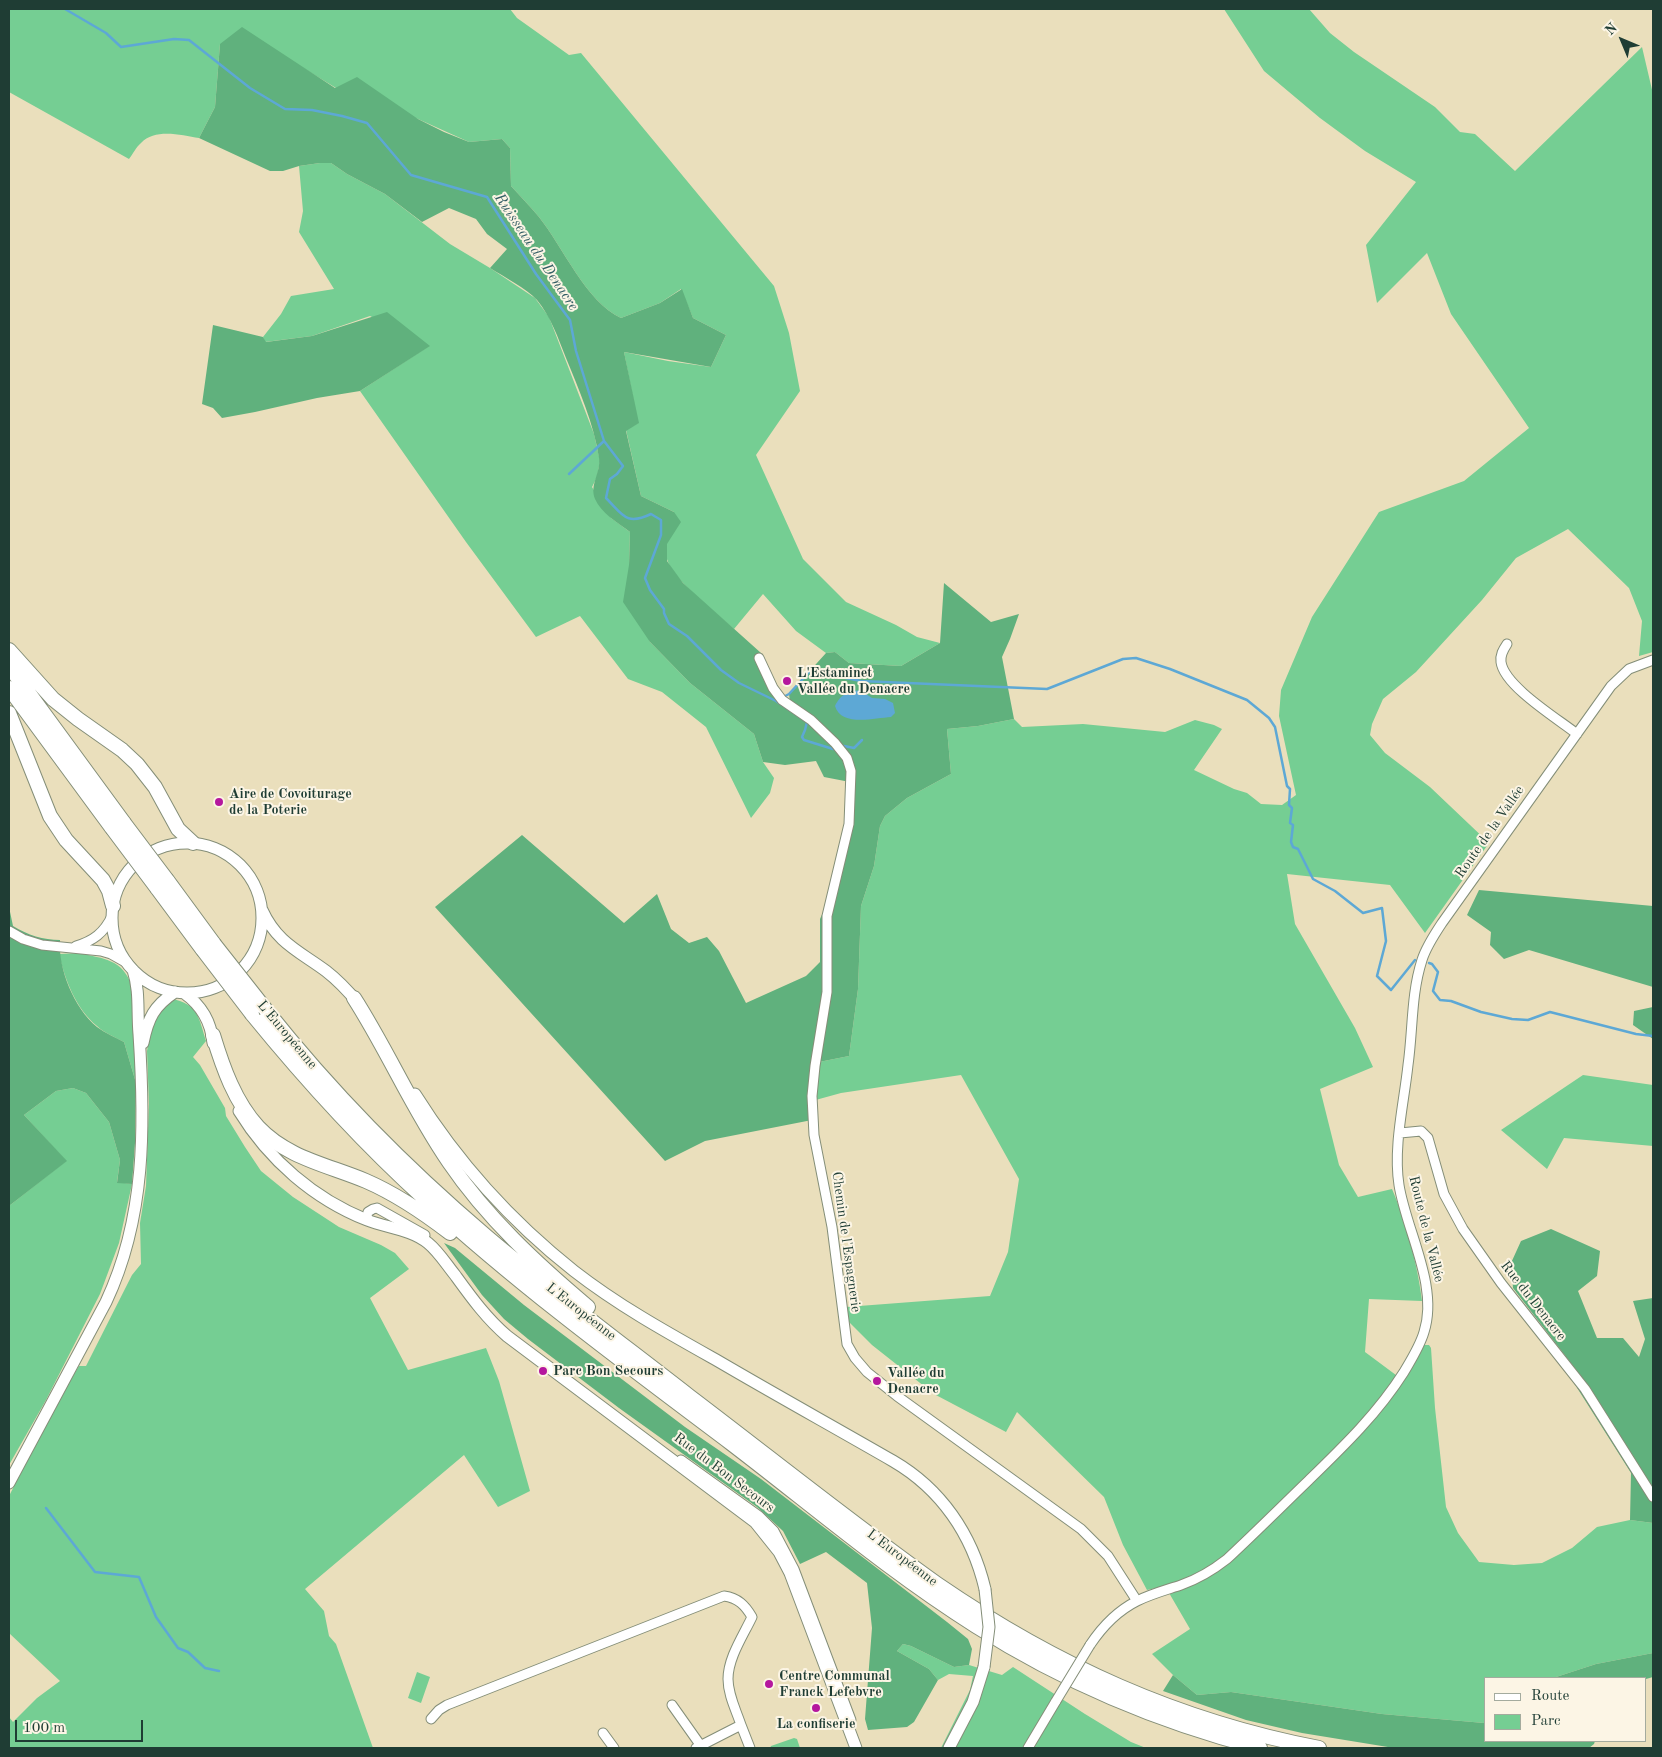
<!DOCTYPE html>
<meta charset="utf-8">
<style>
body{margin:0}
#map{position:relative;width:1662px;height:1757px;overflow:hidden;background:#eadfbc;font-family:"Old Standard TT",serif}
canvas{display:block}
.frame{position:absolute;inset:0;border:10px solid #1f3d34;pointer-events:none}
.legend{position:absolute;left:1484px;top:1677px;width:162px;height:65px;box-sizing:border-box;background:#fcf5e5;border:1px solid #a4ab9e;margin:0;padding:6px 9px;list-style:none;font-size:15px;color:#1f3d34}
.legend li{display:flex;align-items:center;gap:10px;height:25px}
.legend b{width:25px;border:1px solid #a4ab9e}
.north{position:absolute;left:1597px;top:15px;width:50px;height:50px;-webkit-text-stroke:4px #fcf5e5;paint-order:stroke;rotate:315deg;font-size:14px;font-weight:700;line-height:20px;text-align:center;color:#1f3d34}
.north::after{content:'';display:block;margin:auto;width:18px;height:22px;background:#1f3d34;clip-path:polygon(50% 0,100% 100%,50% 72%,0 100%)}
.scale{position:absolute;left:15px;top:1720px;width:128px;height:22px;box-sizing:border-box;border:2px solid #1f3d34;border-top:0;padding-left:6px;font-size:15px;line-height:18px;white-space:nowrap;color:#1f3d34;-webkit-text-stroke:4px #fcf5e5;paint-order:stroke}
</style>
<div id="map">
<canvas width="1662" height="1757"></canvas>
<div class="frame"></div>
<ul class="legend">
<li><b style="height:6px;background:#fff"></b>Route</li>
<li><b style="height:14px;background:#75ce93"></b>Parc</li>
</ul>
<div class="north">N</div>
<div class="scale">100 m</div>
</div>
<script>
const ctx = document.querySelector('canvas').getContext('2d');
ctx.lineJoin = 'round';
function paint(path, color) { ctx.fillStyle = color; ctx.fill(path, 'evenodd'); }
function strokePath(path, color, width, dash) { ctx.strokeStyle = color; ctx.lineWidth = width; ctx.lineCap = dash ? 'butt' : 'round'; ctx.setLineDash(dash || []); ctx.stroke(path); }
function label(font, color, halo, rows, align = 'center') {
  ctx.font = font + ' "Old Standard TT",serif'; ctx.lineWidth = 4; ctx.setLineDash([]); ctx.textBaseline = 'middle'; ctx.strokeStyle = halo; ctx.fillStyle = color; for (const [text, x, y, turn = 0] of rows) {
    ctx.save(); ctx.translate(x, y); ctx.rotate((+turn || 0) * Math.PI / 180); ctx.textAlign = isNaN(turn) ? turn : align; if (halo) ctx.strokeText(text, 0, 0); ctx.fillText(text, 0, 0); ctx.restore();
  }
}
const green = new Path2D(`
 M9 9H510L517 18 569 55 581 53 774 286 789 333 800 391 756 455 803 559 846 602 896 625 917 637 940 643 901 666 849 663 835 652 826 653 796 631 763 594 734 629C717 614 676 582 668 562 663 550 671 525 674 512L641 496 626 430 638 423 624 352 668 361 711 367 726 335 693 318 681 289 660 303 621 318C586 302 563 247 539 217 530 206 520 196 511 186L510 148 502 139 469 142 418 119 336 88 295 63 220 44 215 107 199 138C181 135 155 128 141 143 136 147 133 154 129 159L9 92Z
 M1224 9H1309L1330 33 1354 52 1435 107 1460 132 1475 134 1515 171 1642 47 1653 94V652L1639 656 1642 621 1629 588 1568 529 1516 558 1482 600 1416 672 1383 699 1372 724 1370 735 1385 753 1430 787 1489 843 1425 933 1390 885 1287 874 1295 924 1355 1028 1373 1067 1320 1089 1339 1165 1358 1197 1392 1189C1406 1222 1418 1266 1422 1301L1369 1299 1365 1352 1404 1381 1423 1345H1429L1431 1348 1435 1408 1446 1507 1458 1533 1479 1562 1514 1565 1542 1563 1572 1548 1597 1527 1630 1520 1653 1523V1653L1596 1664 1553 1678H1486V1721L1484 1723 1382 1714 1231 1692 1197 1695 1173 1675 1152 1654 1190 1629 1165 1586 1147 1590 1123 1545 1104 1497 1017 1412 1006 1432 934 1394 872 1345 847 1320 846 1307 990 1296 1008 1252 1019 1179 961 1075 841 1093 812 1101 814 1063 849 1056 858 989 861 906 874 866 880 826 885 816 907 798 951 774 947 729 978 726 1014 719 1022 727 1083 724 1165 732 1195 720 1214 725 1222 729 1194 770 1234 789 1247 793 1261 804 1282 805 1296 795 1279 716 1281 690 1312 617 1379 512 1464 481 1529 428 1451 314 1427 253 1377 303 1366 245 1416 182 1365 151 1320 118 1264 71Z
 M320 163H331L347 174 385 194 450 244 490 268 535 298 549 317 594 434 600 461 597 477 592 487 611 518 630 532 629 565 650 642 690 683 754 734 763 762 774 778 770 793 751 818 706 727 662 692 628 679 580 616 536 637 466 542 360 391 429 346 370 316 312 336 265 342 263 337 281 314 291 296 334 289 299 232 303 211 299 166Z
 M79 953C105 959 122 959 132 986L136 1083 124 1042C115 1037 104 1033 97 1026 76 1009 65 980 59 954Z
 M172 999C198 1004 199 1018 206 1041L193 1057 200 1065 225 1108 226 1116 245 1147 261 1171 293 1197 339 1227 381 1245 395 1253 409 1269 370 1298 408 1370 486 1348 499 1381 530 1491 498 1507 464 1455 305 1589 324 1611 329 1636 336 1644 373 1748H9V1717L13 1722 37 1698 60 1681 9 1633V1496L60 1397 79 1366H86L132 1275 141 1264 140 1223 146 1186 149 1104 147 1051 151 1029 159 1011Z
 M1583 1075 1653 1085V1146L1564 1138 1547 1169 1501 1130Z
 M73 1088 86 1093 109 1122 120 1160 117 1182 132 1184 119 1243 100 1294 46 1400 9 1465V1206L66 1161 24 1115 56 1091Z
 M903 1644 911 1646 954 1667 969 1665 1002 1675 1013 1667 1085 1714 1131 1742 1146 1748H941L970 1690 973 1676 949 1674 938 1680 929 1669 897 1651Z
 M417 1672 430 1677 421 1703 408 1698Z
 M794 1738 797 1739 800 1748H770L771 1746Z`);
const forest = new Path2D(`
 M242 27 335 88 357 77 418 119 444 132 469 142 502 139 510 148 511 186C520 196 530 206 539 217 563 247 586 302 621 318L660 303 682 289 693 318 726 335 711 367 624 352 639 423 626 431 641 496 674 512 681 522 667 544V561L683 583 761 653 774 686 790 702 789 694 826 653 835 652 849 663 901 666 940 643 944 583 991 622 1019 614 1010 639 1002 657 1014 719 978 726 947 729 951 774 907 798 885 816 880 826 874 866 861 906 858 989 849 1056 814 1063 812 1120 705 1141 665 1161 435 907 522 835 624 923 657 894 671 929 689 943 707 937 719 951 746 1003 806 976 820 962V919L837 881 844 845 850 782 824 777 816 761 785 765 763 762 754 734 690 683 650 642 623 602 629 565 630 532C618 523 601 513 595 499 589 485 601 473 599 458 594 424 579 390 566 358 558 338 551 317 537 300 526 288 504 277 490 268L507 249 487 234 476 219 449 208 422 222 385 194 347 174 331 163H320L299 166 283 171H270L199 138 215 107 220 44Z
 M387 312 430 346 360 391 317 398 255 412 222 418 213 408 202 404 213 325 263 337 266 342 312 336Z
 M1479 890 1653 906V987L1529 950 1504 959 1490 945 1491 932 1467 915Z
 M9 907 13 926C28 935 43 940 60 940 58 969 74 1008 97 1027 105 1033 115 1037 124 1042L136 1083 135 1143 132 1184 117 1183 120 1160 109 1122 86 1093 73 1088 56 1091 24 1115 67 1161 9 1206Z
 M1653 1007V1039L1633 1025 1634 1011Z
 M1551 1229 1600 1251 1597 1276 1578 1291 1597 1338H1623L1639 1357 1645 1339 1633 1301 1653 1298V1523L1630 1520 1631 1473 1574 1383 1572 1373 1577 1371 1513 1288 1511 1263 1521 1241Z
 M444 1243 455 1248 524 1305 685 1427 761 1479 947 1622 968 1639 972 1649 969 1665 954 1667 911 1646 903 1644 897 1651 929 1669 938 1680 914 1722 907 1727 868 1730 865 1719 872 1628 867 1583 826 1552 800 1564 783 1531 757 1507 619 1408 528 1339 504 1319 482 1295Z
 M1653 1653V1677L1646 1679 1553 1678 1596 1664Z
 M1173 1675 1197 1695 1231 1692 1382 1714 1484 1723 1486 1721V1741H1595L1594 1744 1589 1748H1394L1302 1733 1246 1720 1163 1691Z`);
const water = new Path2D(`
 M860 690 872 698 885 699 893 703 895 713 891 717C874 718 841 727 835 706 841 694 847 692 860 690Z`);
const stream = new Path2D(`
 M65 9 106 33 121 47 174 39 189 40 250 88 285 109 312 110 342 116 367 123 411 175 487 197 536 274 570 320 576 351 604 441 623 466 617 474 610 479 606 498C623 515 626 526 651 514L661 520V535L645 578 650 590 664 609V613L669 624 687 636 721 670 739 683 776 701 789 694 810 671 861 681 1047 689 1123 659 1136 658 1170 669 1247 700 1269 718 1275 727 1287 786 1290 789 1289 805 1292 808 1290 823 1293 825 1291 842 1293 847 1298 849 1313 879 1335 891 1363 913 1382 908 1386 941 1377 976 1391 990 1415 960
 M569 474 604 441
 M776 701 807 722 805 730 802 737 804 740 833 749 844 746 854 748 862 740
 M1429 963 1432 964 1438 972 1433 991 1440 1000 1451 1001 1481 1012 1512 1019 1528 1020 1550 1012 1636 1034 1653 1036
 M46 1508 95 1572 139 1577 156 1617 178 1648 188 1652 205 1668 219 1671`);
const minor = new Path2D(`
 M1507 644C1503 650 1500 655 1501 662 1504 686 1558 719 1577 734
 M759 658 773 688 782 700 811 720 835 743 847 758 851 771 849 824 827 916V992L815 1066 812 1096 814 1135 832 1227 847 1344 855 1358 867 1372 897 1396 1081 1529 1108 1556 1137 1601
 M9 931 23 939 42 945 101 951 111 954 127 963
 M76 946C93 941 104 933 112 916
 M1400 1133 1421 1131 1428 1138 1444 1194 1463 1229 1501 1283 1585 1389 1653 1497
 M366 1220 368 1212 373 1209 377 1208 425 1235
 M681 1460 759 1516 774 1531 794 1569 851 1720
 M1090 1645C1102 1627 1117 1611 1137 1601 1151 1594 1166 1590 1181 1585 1198 1579 1213 1570 1227 1559 1255 1533 1282 1506 1309 1480 1344 1446 1378 1413 1404 1372 1411 1360 1420 1346 1424 1332 1439 1286 1406 1230 1399 1185 1393 1147 1404 1103 1408 1065 1413 1030 1411 994 1422 960 1426 947 1434 935 1442 923L1611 686 1629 669 1653 660
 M672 1705 701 1746
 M431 1719 439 1710 447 1705 724 1596C738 1598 745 1605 752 1617 743 1636 728 1658 728 1679 728 1695 736 1710 741 1725
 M603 1733 614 1748
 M696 1748 741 1725 750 1748
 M1028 1748 1056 1701`);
const major = new Path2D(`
 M112 918a75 75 0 1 1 150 0a75 75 0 1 1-150 0Z
 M262 910C277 943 299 951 326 971 339 981 349 992 359 1004
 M184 993C201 1005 211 1021 213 1043
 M143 1043C148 1018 154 1006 175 992
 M415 1094C457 1161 512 1222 574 1271 619 1306 668 1333 718 1361 776 1395 834 1427 893 1461 941 1489 972 1534 985 1589
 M239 1111C269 1160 314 1199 367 1220 387 1228 411 1229 428 1243 439 1252 446 1264 455 1275 471 1297 486 1318 507 1336L755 1522 779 1552 790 1573 856 1748
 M9 1483 106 1302C146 1217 145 1125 139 1034 137 1012 140 991 133 970
 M949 1748 973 1702 984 1667`);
const highway = new Path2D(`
 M9 650 53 699 78 719 122 750 137 764 155 787 178 829 193 843
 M9 666 124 823
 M9 688 112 828
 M9 713 50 816 66 840 103 880 109 891 113 906
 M167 880 214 944
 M157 888 203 950
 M354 998C388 1051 413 1110 449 1162 487 1218 537 1264 588 1307
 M266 1010C332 1093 406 1168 486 1236 552 1292 621 1343 689 1396 772 1459 853 1524 937 1584 1055 1665 1178 1721 1319 1748
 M252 1014C305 1079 362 1142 425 1199 521 1287 627 1365 732 1444 812 1505 890 1572 976 1626 1064 1682 1159 1722 1260 1748
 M213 1035C223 1068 235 1102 258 1127 287 1158 328 1165 366 1181 396 1194 424 1213 450 1233`);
const minorBridge = new Path2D(`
 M1056 1701 1090 1645`);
const majorBridge = new Path2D(`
 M984 1667 989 1627 985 1589`);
const highwayBridge = new Path2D(`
 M124 823 167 880
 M112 828 157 888
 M214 944 266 1010
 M203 950 252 1014`);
const markers = [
 [787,681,5,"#b5179e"],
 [219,802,5,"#b5179e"],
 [543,1371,5,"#b5179e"],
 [877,1381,5,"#b5179e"],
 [769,1684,5,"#b5179e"],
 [816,1708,5,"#b5179e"]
];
const poiNames = [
 ["L'Estaminet",797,673],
 ["Vallée du Denacre",797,689],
 ["Aire de Covoiturage",229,794],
 ["de la Poterie",229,810],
 ["Parc Bon Secours",553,1371],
 ["Vallée du",887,1373],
 ["Denacre",887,1389],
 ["Centre Communal",779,1676],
 ["Franck Lefebvre",779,1692],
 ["La confiserie",816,1724,"center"]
];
const streetNames = [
 ["Route de la Vallée",1490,832,-55],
 ["L'Européenne",287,1035,50],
 ["Route de la Vallée",1426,1229,76],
 ["Chemin de l'Espagnerie",846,1242,82],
 ["Rue du Denacre",1533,1301,52],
 ["L'Européenne",581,1312,38],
 ["Rue du Bon Secours",724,1473,37],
 ["L'Européenne",902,1558,37]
];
const waterNames = [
 ["Ruisseau du Denacre",536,252,56]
];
paint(green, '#75ce93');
paint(forest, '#60b17d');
paint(water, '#5da8d5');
strokePath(stream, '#5da8d5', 2.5);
strokePath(minor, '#848e78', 11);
strokePath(major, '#848e78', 13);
strokePath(highway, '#848e78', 16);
strokePath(minor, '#fff', 9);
strokePath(major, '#fff', 11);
strokePath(highway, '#fff', 14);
strokePath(minorBridge, '#848e78', 11, []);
strokePath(majorBridge, '#848e78', 13, []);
strokePath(highwayBridge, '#848e78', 16, []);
strokePath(minorBridge, '#fff', 9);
strokePath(majorBridge, '#fff', 11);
strokePath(highwayBridge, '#fff', 14);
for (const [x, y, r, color] of markers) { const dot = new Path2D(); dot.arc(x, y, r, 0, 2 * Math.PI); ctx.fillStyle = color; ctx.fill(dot); strokePath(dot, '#fcf5e5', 2); }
label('bold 14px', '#1f3d34', '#fcf5e5', poiNames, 'left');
label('14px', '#1f3d34', '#fcf5e5', streetNames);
label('italic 15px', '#325d64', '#fcf5e5', waterNames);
</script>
